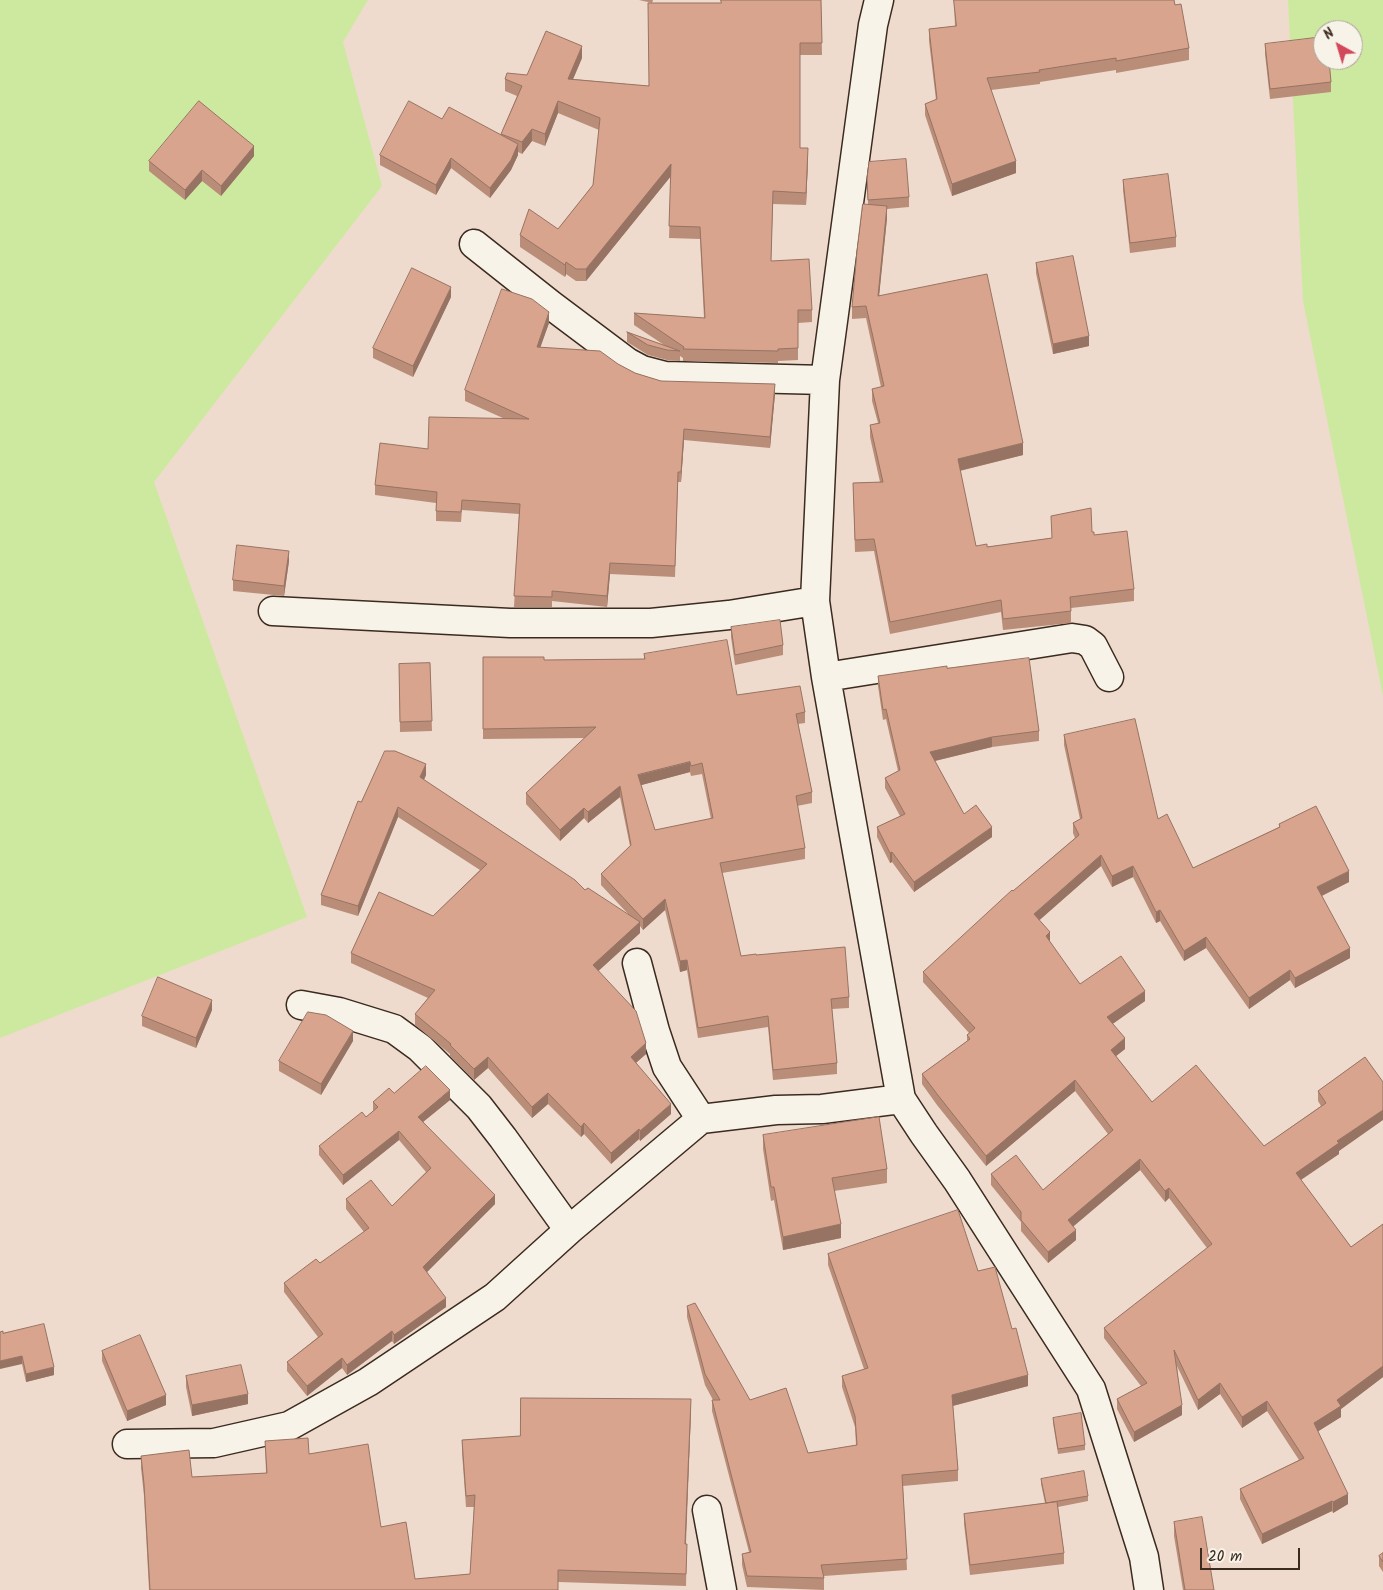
<!DOCTYPE html>
<style>
body{margin:0}
#map{position:relative;width:1383px;height:1590px;overflow:hidden;background:#eedbcd;font-family:Kalam,sans-serif}
canvas{display:block}
.north{position:absolute;left:1313px;top:20px;width:50px;height:50px;box-sizing:border-box;background:#f7f3e8;border:1px solid #aca397;border-radius:50%;rotate:321deg;font-size:14px;font-weight:700;line-height:20px;text-align:center;color:#3b2a1e}
.north::after{content:'';display:block;margin:auto;width:18px;height:22px;background:#d1495b;clip-path:polygon(50% 0,100% 100%,50% 72%,0 100%)}
.scale{position:absolute;left:1200px;top:1548px;width:100px;height:22px;box-sizing:border-box;border:2px solid #3b2a1e;border-top:0;padding-left:6px;font-size:15px;line-height:18px;white-space:nowrap;color:#3b2a1e;-webkit-text-stroke:4px #f7f3e8;paint-order:stroke}
</style>
<div id="map">
<canvas width="1383" height="1590"></canvas>
<div class="north">N</div>
<div class="scale">20 m</div>
</div>
<script>
const ctx = document.querySelector('canvas').getContext('2d');
ctx.lineJoin = 'round';
function paint(path, color) { ctx.fillStyle = color; ctx.fill(path, 'evenodd'); }
function strokePath(path, color, width, dash) { ctx.strokeStyle = color; ctx.lineWidth = width; ctx.lineCap = dash ? 'butt' : 'round'; ctx.setLineDash(dash || []); ctx.stroke(path); }
const green = new Path2D(`
 M0 0H368L343 42 382 186 154 482 307 917 0 1038Z
 M1288 0H1383V696L1303 301ZM1323 30H1353V60H1323Z`);
const minor = new Path2D(`
 M879 0 873 25 825 380 815 601 826 677 901 1099 924 1134 957 1180 1091 1389 1144 1557 1149 1590
 M474 244 551 305 627 362 642 370 665 376 825 380
 M273 611 510 623H651L729 615 815 601
 M826 677 1072 638 1085 640 1093 646 1109 677
 M637 963 655 1031 667 1067 701 1119
 M301 1005 339 1012 394 1029 420 1048 479 1107 503 1138 569 1230
 M127 1444 214 1443 289 1426 368 1382 495 1297 569 1230 701 1119 776 1110 822 1109 901 1099
 M707 1510 722 1590`);
const wall = new Path2D(`
 M639 0H653L652 3Z
 M821 0 822 55H800V148L808 160 806 205 773 204 771 261 812 310V322L798 323V360L778 361V363L683 361V358L680 356V361L667 360 648 355 627 342V332L664 345 634 325V313L704 318 700 239 669 238 671 176 586 281H576L566 274 565 277 520 247V235L558 229 593 185 599 130 558 113 545 146 532 141 522 154 518 152V155L511 170 490 198 451 168 436 195 380 165V155L442 119 501 136V134L517 96 505 91V79L527 75 582 58 573 79 648 86 721 3Z
 M954 0H1174L1175 5 1189 48V60L1116 73V70L1040 82V84L991 90 1016 173 952 196 925 115V104L936 100 929 41V29L955 26Z
 M1265 44 1331 82V92L1270 99 1265 54Z
 M254 156 221 196 202 181 185 200 149 171V161Z
 M867 179 909 197V207L887 209V218L879 295 1023 455 960 471 976 546 987 547 1052 538 1092 532 1134 589V601L1071 608V623L1003 630 1001 612 890 634 874 551 855 552 853 483 880 482 870 437V425L878 423 872 401V389L881 387 866 318 852 319V307L868 204Z
 M1123 180 1176 237V247L1130 253 1123 190Z
 M1036 263 1089 346 1053 354 1036 273Z
 M451 297 413 377 373 358V348Z
 M549 323 540 347 618 364 635 373 661 381 775 394 770 448 684 440 681 482H678L675 577 610 574 607 607 552 601V607H514L519 514 462 510 461 522 436 521V503L375 495V485L428 449 505 419 465 401V390Z
 M289 561 284 596 233 591V580Z
 M731 627 783 645V655L735 665 731 637Z
 M644 654 737 695 805 712V723L798 724 812 792V803L797 806 805 848V859L722 873 741 956 756 955 849 997V1008L832 1009 837 1063V1074L773 1080 768 1027 698 1038 687 970 680 972 665 910 643 930 640 926V933L598 971 646 1054 636 1063 671 1114 640 1141 639 1139 611 1164 584 1134 581 1137 548 1104 532 1118 488 1068 474 1080 450 1056V1054L415 1025V1014L428 998 351 963V953L433 916 480 870 398 817 358 916 321 905V895L361 802 426 775 424 780 585 890 630 916 601 885V874L630 846 620 797 588 823 584 818 560 841 526 804V793L585 738 483 739V657L544 660 644 659ZM690 772 691 776 702 774 711 819 655 830 641 785Z
 M430 663 432 731 400 732 399 664Z
 M947 668 1039 731V741L992 747 935 761 964 814 992 837 914 892 892 862 890 863 877 837V827L900 816 885 788V778L898 771 886 719 883 720 878 686V676Z
 M1064 735 1158 819 1193 868 1279 827V824L1349 882 1322 896 1350 958 1295 988 1290 980 1249 1009 1206 948 1184 961 1160 921 1156 923 1133 877 1112 887 1101 866 1039 920 1050 942 1080 984 1145 1001 1112 1024 1125 1049 1116 1056 1152 1102 1264 1146 1321 1106 1318 1101V1091L1365 1057 1339 1151V1154L1301 1180 1351 1247 1383 1224V1377L1341 1409V1417L1318 1431 1348 1504 1333 1513 1332 1511 1262 1544 1240 1499V1489L1299 1460 1267 1411 1242 1428 1220 1394 1198 1410 1177 1366 1182 1415 1134 1442 1117 1409V1399L1141 1386 1104 1338V1328L1207 1248 1169 1198 1165 1202 1140 1170 1073 1226 1076 1240 1048 1263 1021 1231V1222L991 1185V1174L1043 1190 1108 1134 1075 1091 986 1166 937 1105 922 1084V1074L967 1041V1035L969 1033 923 982V972L1013 891 1075 838 1073 833V823L1080 819 1064 745Z
 M212 1010 196 1048 142 1026V1016Z
 M353 1041 321 1095 279 1071V1061Z
 M394 1093 450 1100 423 1122 495 1204 427 1272 446 1307 394 1344 392 1341 347 1375 342 1368 307 1396 287 1371V1362L318 1337 284 1292V1283L320 1263 364 1232 346 1209V1199L392 1206 426 1172 399 1140 343 1185 319 1155V1146L366 1117 373 1111V1102Z
 M763 1135 887 1169V1183L834 1191 841 1238 783 1250 774 1200 771 1201 763 1149Z
 M828 1254 978 1271 1028 1386 953 1406 958 1470V1481L903 1486 907 1570 824 1576V1590L747 1587 742 1565V1554L749 1552 712 1411V1400H713L705 1385 687 1317V1306L750 1400 808 1453 856 1445 855 1427 842 1387V1376L864 1369 828 1265Z
 M3 1333 54 1375 26 1382 22 1364Z
 M102 1351 166 1405 127 1421 102 1361Z
 M186 1376 248 1404 192 1416 186 1387Z
 M691 1411 686 1544H687L686 1586 558 1582V1590H149L144 1496 141 1468V1456L192 1477 266 1473 265 1441 309 1454 381 1527 415 1579 470 1574 474 1507H466L462 1452V1440L520 1436Z
 M1053 1418 1085 1445V1450L1058 1454 1053 1423Z
 M1041 1479 1088 1496V1501L1058 1507 1064 1553V1564L970 1575 964 1524V1514L1045 1503 1041 1484Z
 M1174 1522 1214 1590H1183L1174 1536Z
 M1383 1553V1572L1379 1566V1556Z`);
const shadedWall = new Path2D(`
 M582 46V58L568 91V79Z
 M558 101V113L545 146V134Z
 M532 129V141L522 154V142Z
 M518 144V155L511 170 490 198V188Z
 M254 146V156L221 196V186Z
 M808 148V160L806 205V193Z
 M451 158V168L436 195V185Z
 M1016 161V173L952 196V184Z
 M671 164V176L586 281V269Z
 M202 170V181L185 200V190Z
 M887 206V218L878 307V296Z
 M566 262V274L565 277V265Z
 M451 287V297L413 377V366Z
 M549 312V323L537 357V347Z
 M1089 336V346L1053 354V344Z
 M775 384V394L770 448V437Z
 M684 429V440L681 482V472Z
 M1023 443V455L958 471V459Z
 M289 551V561L284 596V586Z
 M610 563V574L607 607V596Z
 M992 737V747L930 762V752Z
 M690 762V772L638 786V775Z
 M426 764V775L420 788V777Z
 M620 786V797L588 823V812Z
 M398 807V817L358 916V906Z
 M584 808V818L560 841V830Z
 M992 827V837L914 892V882Z
 M892 852V862L890 863V853Z
 M1101 855V866L1034 925V914Z
 M1133 866V877L1112 887V876Z
 M1349 871V882L1317 898V887Z
 M665 899V910L643 930V919Z
 M1160 910V921L1156 923V912Z
 M640 922V933L593 976V965Z
 M1050 932V943L1046 936Z
 M1206 937V948L1184 961V951Z
 M1350 948V958L1295 988V978Z
 M687 960V970L680 972V961Z
 M1290 970V980L1249 1009V998Z
 M1145 991V1001L1107 1028V1017Z
 M212 1000V1010L196 1048V1038Z
 M353 1031V1041L321 1095V1084Z
 M1125 1038V1049L1111 1060V1050Z
 M646 1043V1054L631 1067V1057Z
 M488 1057V1068L474 1080V1069Z
 M1075 1080V1091L986 1166V1156Z
 M450 1090V1100L418 1126V1117Z
 M548 1093V1104L532 1118V1107Z
 M671 1104V1114L640 1141V1131Z
 M1383 1110V1120L1339 1151V1154L1296 1183V1173L1337 1141Z
 M584 1123V1134L581 1137V1127Z
 M639 1129V1139L611 1164V1153Z
 M399 1131V1140L343 1185V1175Z
 M1140 1159V1170L1068 1231V1220Z
 M1169 1188V1198L1165 1202V1191Z
 M495 1195V1204L423 1276V1267Z
 M841 1224V1238L783 1250V1237Z
 M1076 1230V1240L1048 1263V1252Z
 M446 1298V1307L394 1344V1335Z
 M392 1331V1341L347 1375V1365Z
 M22 1356V1364L0 1369V1361Z
 M342 1358V1368L307 1396V1386Z
 M1383 1366V1377L1341 1409V1417L1314 1434V1423L1337 1400Z
 M54 1367V1375L26 1382V1374Z
 M1028 1375V1386L952 1406V1395Z
 M1220 1383V1394L1198 1410V1400Z
 M248 1394V1404L192 1416V1405Z
 M166 1395V1405L127 1421V1411Z
 M691 1399V1411L685 1556V1544Z
 M1267 1401V1411L1242 1428V1417Z
 M1182 1405V1415L1134 1442V1432Z
 M1348 1494V1504L1333 1513V1502Z
 M1332 1501V1511L1262 1544V1534Z`);
const building = new Path2D(`
 M721 0H821L822 43H800V148H808L806 193 773 191 771 261 809 259 812 310H798V348L778 349V351L683 349 684 347 634 313 705 318 700 227 669 226 671 164 586 269H576L566 262 565 265 520 235 529 209 558 229 593 185 600 118 558 101 545 134 532 129 522 142 501 134 522 86 505 79 507 73 527 75 546 31 582 46 568 79 649 86 648 3H721Z
 M954 0H1174L1175 5 1181 4 1189 48 1116 61V58L1039 70 1040 72 987 78 1016 161 952 184 925 104 937 99 929 29 956 26Z
 M1323 37V60H1329L1331 82 1270 89 1265 44Z
 M199 101 254 146 221 186 202 170 185 190 149 161Z
 M409 101 442 119 449 107 518 144 511 160 490 188 451 158 436 185 380 155Z
 M906 159 909 197 868 200 867 179 869 162Z
 M1168 174 1176 237 1130 243 1123 180Z
 M863 204 887 206 878 296 987 274 1023 443 958 459 976 546 987 544V547L1052 538 1051 516 1091 508 1092 532H1094V535L1127 531 1134 589 1070 597 1071 611 1003 619 1001 600 890 622 874 539 855 540 853 483 883 482 870 425 880 423 872 389 884 386 866 306 852 307 857 251Z
 M1073 256 1089 336 1053 344 1036 263Z
 M412 268 451 287 413 366 373 348Z
 M502 289 532 299 549 312 537 347 600 351 618 364 635 373 661 381 775 384 770 437 684 429 681 472H678L675 566 610 563 607 596 552 591V597L514 596 520 504 462 500 461 512 436 511 437 492 375 485 380 443 428 449 429 417 529 419 465 390Z
 M627 332 680 351 667 350 648 345Z
 M237 545 289 551 284 586 233 580Z
 M780 620 783 645 735 655 731 627Z
 M727 640 737 695 800 686 805 712 796 714 812 792 796 796 805 848 720 863 741 956 756 954V955L845 947 849 997 831 999 837 1063 773 1070 768 1016 698 1028 687 960 680 961 665 899 643 919 601 874 631 845 620 786 588 812 584 808 560 830 526 793 596 727 483 729V657H544V660L645 659 644 654ZM690 762 691 766 702 763 713 818 655 830 638 775Z
 M1029 658 1039 731 992 737 930 752 964 814 976 805 992 827 914 882 892 852 890 853 877 827 905 814 885 778 900 770 886 709 883 710 878 676 947 666V668Z
 M430 663 432 721 400 722 399 664Z
 M1135 719 1158 819 1167 814 1193 868 1280 827 1279 824 1316 806 1349 871 1317 887 1350 948 1295 978 1290 970 1249 998 1206 937 1184 951 1160 910 1156 912 1133 866 1112 876 1101 855 1034 914 1050 932 1046 936 1080 984 1121 956 1145 991 1107 1017 1125 1038 1111 1050 1152 1102 1196 1065 1264 1146 1326 1103 1318 1091 1365 1057 1383 1082V1110L1337 1141 1339 1143 1296 1173 1351 1247 1383 1224V1366L1337 1400 1341 1406 1314 1423 1348 1494 1333 1502 1332 1501 1262 1534 1240 1489 1304 1458 1267 1401 1242 1417 1220 1383 1198 1400 1174 1350 1182 1405 1134 1432 1117 1399 1147 1383 1104 1328 1212 1244 1169 1188 1165 1191 1140 1159 1068 1220 1076 1230 1048 1252 1021 1220V1212L991 1174 1016 1155 1043 1190 1113 1130 1075 1080 986 1156 937 1094 922 1074 970 1039 967 1035 975 1028 923 972 1012 890 1013 891 1079 835 1073 823 1082 818 1064 735Z
 M385 751H395L426 764 420 777 575 880 585 890 588 888 640 922 593 965 636 1011 646 1043 631 1057 671 1104 640 1131 639 1129 611 1153 584 1123 581 1127 548 1093 532 1107 488 1057 474 1069 450 1045 451 1044 415 1014 435 990 351 953 379 892 433 916 487 864 398 807 358 906 321 895 358 801 361 802Z
 M158 977 212 1000 196 1038 142 1016Z
 M308 1012 326 1015 353 1031 321 1084 279 1061Z
 M426 1066 450 1090 418 1117 495 1195 423 1267 446 1298 394 1335 392 1331 347 1365 342 1358 307 1386 287 1362 323 1334 284 1283 316 1259 320 1263 369 1228 346 1199 371 1180 392 1206 431 1168 399 1131 343 1175 319 1146 362 1112 366 1117 378 1107 373 1102 389 1088 394 1093Z
 M879 1117 887 1169 832 1178 841 1224 783 1237 774 1187H771L763 1135Z
 M958 1210 978 1271 995 1267 1012 1329 1016 1328 1028 1375 952 1395 958 1470 902 1475 907 1559 821 1565 824 1578 747 1576 742 1554 751 1552 712 1400H720L705 1374 687 1306 695 1303 750 1400 786 1388 808 1453 857 1445 855 1416 842 1376 868 1368 828 1254Z
 M44 1324 54 1367 26 1374 22 1356 0 1361V1332L3 1331V1333Z
 M140 1335 166 1395 127 1411 102 1351Z
 M241 1365 248 1394 192 1405 186 1376Z
 M521 1398 691 1399 685 1544H687L686 1574 558 1570V1590H150L144 1484 141 1456 189 1450 192 1477 267 1473 265 1441 308 1438 309 1454 368 1444 381 1527 406 1522 415 1579 470 1574 475 1495 466 1496 462 1440 520 1436Z
 M1081 1413 1085 1445 1058 1449 1053 1418Z
 M1084 1471 1088 1496 1046 1503 1041 1479Z
 M1057 1502 1064 1553 970 1565 964 1514Z
 M1202 1517 1214 1590H1185L1174 1522Z
 M1383 1553V1562L1379 1556Z`);
paint(green, '#cde99f');
strokePath(minor, '#3b2a1e', 31);
strokePath(minor, '#f7f3e8', 28);
paint(wall, '#ba8d79');
paint(shadedWall, '#977363');
paint(building, '#d8a48d');
strokePath(building, '#977363', 1);
</script>
